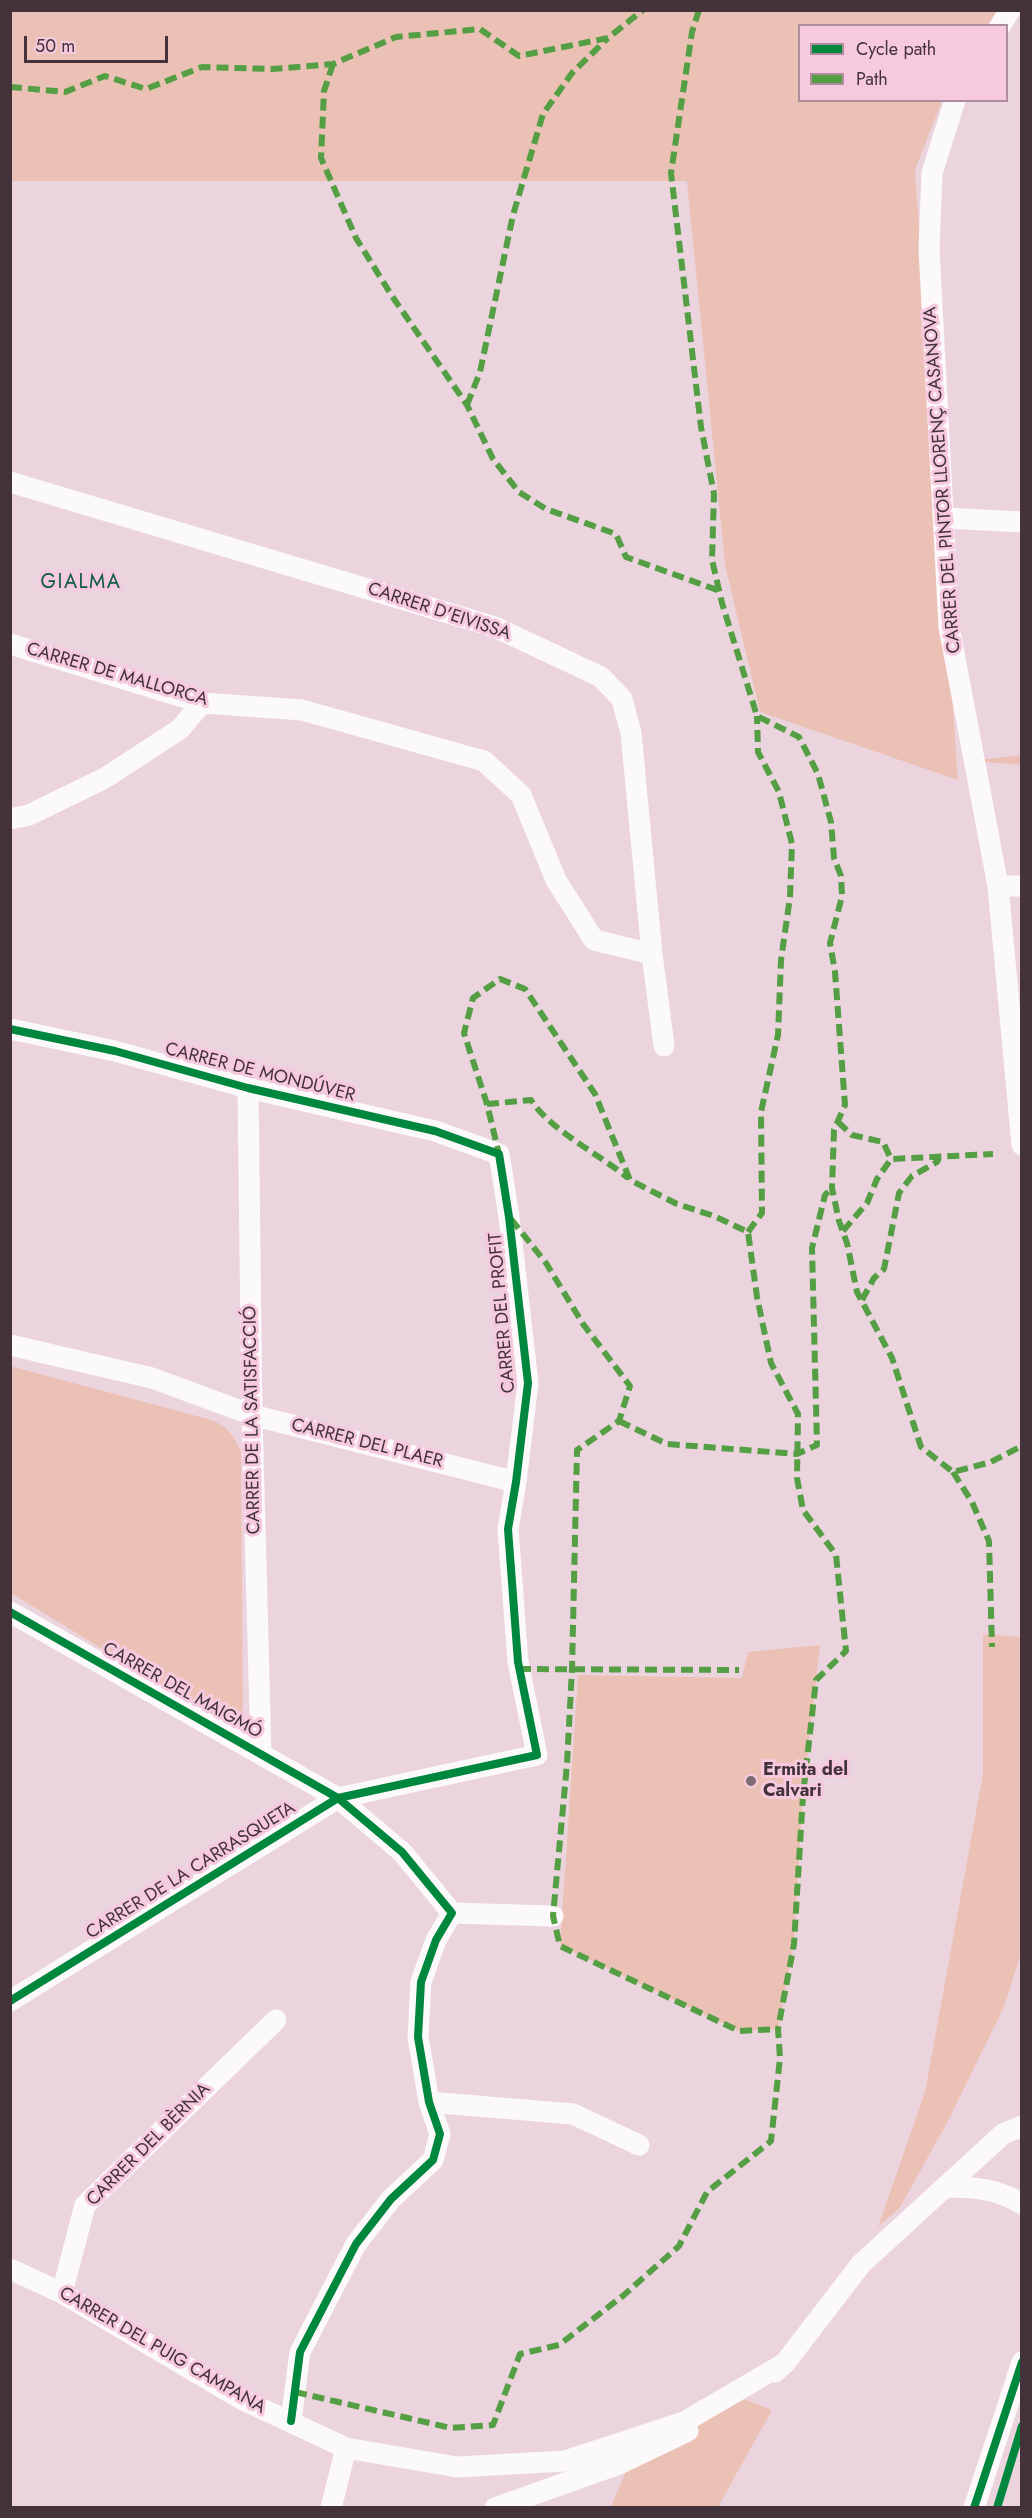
<!DOCTYPE html>
<meta charset="utf-8">
<style>
body{margin:0}
#map{position:relative;width:1032px;height:2518px;overflow:hidden;background:#ecd4df;font-family:Jost,sans-serif}
canvas{display:block}
.frame{position:absolute;inset:0;border:12px solid #43323a;pointer-events:none}
.legend{position:absolute;left:798px;top:24px;width:210px;height:78px;box-sizing:border-box;background:#f6c9de;border:2px solid #ae8d9c;margin:0;padding:8px 10px;list-style:none;font-size:18px;color:#43323a}
.legend li{display:flex;align-items:center;gap:12px;height:30px}
.legend b{width:30px;border:2px solid #ae8d9c}
.scale{position:absolute;left:24px;top:36px;width:144px;height:27px;box-sizing:border-box;border:3px solid #43323a;border-top:0;padding-left:8px;font-size:18px;line-height:21px;white-space:nowrap;color:#43323a;-webkit-text-stroke:4px #f6c9de;paint-order:stroke}
</style>
<div id="map">
<canvas width="1032" height="2518"></canvas>
<div class="frame"></div>
<ul class="legend">
<li><b style="height:8px;background:#00873e"></b>Cycle path</li>
<li><b style="height:8px;background:#549e44"></b>Path</li>
</ul>
<div class="scale">50 m</div>
</div>
<script>
const ctx = document.querySelector('canvas').getContext('2d');
ctx.lineJoin = 'round';
function paint(path, color) { ctx.fillStyle = color; ctx.fill(path, 'evenodd'); }
function strokePath(path, color, width, dash) { ctx.strokeStyle = color; ctx.lineWidth = width; ctx.lineCap = dash ? 'butt' : 'round'; ctx.setLineDash(dash || []); ctx.stroke(path); }
function label(font, color, halo, rows, align = 'center') {
  ctx.font = font + ' Jost,sans-serif'; ctx.lineWidth = 6; ctx.setLineDash([]); ctx.textBaseline = 'middle'; ctx.strokeStyle = halo; ctx.fillStyle = color; for (const [text, x, y, turn = 0] of rows) {
    ctx.save(); ctx.translate(x, y); ctx.rotate((+turn || 0) * Math.PI / 180); ctx.textAlign = isNaN(turn) ? turn : align; if (halo) ctx.strokeText(text, 0, 0); ctx.fillText(text, 0, 0); ctx.restore();
  }
}
const green = new Path2D(`
 M10 11H998L987 25 800 26V100L942 101 915 170 958 780 760 712 725 565 687 181H11Z
 M1021 755V765L972 761Z
 M10 1366 208 1419C226 1425 233 1433 241 1452L243 1718 237 1724 228 1726 11 1593Z
 M983 1634 1021 1637V1953L1004 2007 947 2123 899 2209 878 2227 925 2092 983 1774Z
 M820 1645 803 1795 794 1944 778 2029 739 2031 560 1946 578 1675 742 1678 748 1652Z
 M744 2399 772 2410 718 2507 610 2508 632 2458Z`);
const minor = new Path2D(`
 M1000 26 1010 10
 M955 100 932 173 929 249 949 627 998 886 1022 1145
 M10 482 495 627 601 677 622 699 631 733 652 954 664 1046
 M944 518 1022 522
 M10 644 202 703 302 710 484 761 521 795 556 880 594 940 652 954
 M10 819 29 815 105 778 180 729 202 703
 M998 886H1022
 M10 1029 115 1051 248 1088 435 1131 499 1154 509 1217 528 1383 516 1482 508 1529 518 1662 537 1755 338 1798 10 2001
 M248 1088 252 1415 261 1753
 M10 1345 152 1378 252 1415 516 1482
 M10 1612 338 1798 402 1852 452 1913 436 1940 421 1982 418 2037 429 2102 440 2134 433 2160 391 2199 356 2244 300 2352 291 2421
 M452 1913 553 1916
 M429 2102 573 2114 639 2145
 M947 2187C975 2187 998 2189 1022 2204
 M10 2269 62 2293 241 2399 346 2448 457 2467 565 2461 684 2422 785 2363
 M62 2293 85 2205 276 2020
 M775 2372 785 2363 861 2264 1003 2134 1022 2126
 M331 2508 346 2448
 M495 2508 619 2464 688 2431
 M974 2508 1022 2362`);
const quiet = new Path2D(`
 M699 10 692 32 671 173 701 427 714 494 712 560 722 603 757 716 799 737 818 774 831 822 834 858 841 876 842 896 830 943 835 972 845 1105 834 1130 832 1188 839 1221 847 1243 857 1292 892 1358 921 1447 953 1472 991 1462 1022 1446
 M333 64 324 91 321 158 356 238 392 296 467 405 493 459 519 492 546 509 616 534 626 557 720 591
 M10 87 65 92 105 76 146 89 202 67 272 69 333 64 396 37 480 29 519 56 608 38 643 10
 M467 405 480 372 513 215 543 114 572 73 608 38
 M487 1104 531 1100C550 1130 599 1154 628 1178
 M838 1122 852 1135 883 1142 891 1159 993 1154
 M511 1219 546 1263 583 1324 630 1386 619 1421 577 1450 572 1669 567 1764 553 1916 560 1946 739 2031 778 2029
 M843 1231 867 1203 877 1179 891 1159
 M748 1232 762 1213 761 1112 778 1035 781 960 790 897 792 844 779 792 758 752 757 716
 M862 1300 874 1278 884 1269 899 1193 912 1176 937 1162 939 1158
 M619 1421 667 1444 797 1454 817 1445 812 1248 825 1195 832 1188
 M953 1472 972 1502 989 1541 992 1647
 M519 1669 739 1670
 M295 2392 451 2428 493 2425 520 2354 559 2345 624 2295 679 2246 707 2192 771 2141 780 2058 778 2029 794 1944 803 1795 816 1680 846 1651 836 1555 803 1510 797 1478 798 1414 771 1363 757 1297 748 1232 714 1216 677 1204 630 1180 595 1094 525 989 500 979 473 998 464 1033 487 1104 499 1154`);
const cycleway = new Path2D(`
 M10 1029 115 1051 248 1088 435 1131 499 1154 509 1217 528 1383 516 1482 508 1529 518 1662 537 1755 338 1798 10 2001
 M10 1612 338 1798 402 1852 452 1913 436 1940 421 1982 418 2037 429 2102 440 2134 433 2160 391 2199 356 2244 300 2352 291 2421
 M974 2508 1022 2362
 M997 2508 1022 2426`);
const markers = [
 [751,1781,6,"#7e6b74"]
];
const streetNames = [
 ["CARRER DEL PINTOR LLORENÇ CASANOVA",943,480,-94],
 ["CARRER D'EIVISSA",439,612,18],
 ["CARRER DE MALLORCA",117,675,16],
 ["CARRER DE MONDÚVER",260,1073,14],
 ["CARRER DEL PROFIT",503,1313,-95],
 ["CARRER DE LA SATISFACCIÓ",253,1420,-91],
 ["CARRER DEL PLAER",367,1444,14],
 ["CARRER DEL MAIGMÓ",182,1691,29],
 ["CARRER DE LA CARRASQUETA",191,1871,-32],
 ["CARRER DEL BÈRNIA",149,2145,-45],
 ["CARRER DEL PUIG CAMPANA",162,2351,30]
];
const poiNames = [
 ["Ermita del",763,1771],
 ["Calvari",763,1792]
];
const neighbourhoodNames = [
 ["GIALMA",81,583]
];
paint(green, '#ecc1b5');
strokePath(minor, '#fcf9fa', 21);
strokePath(quiet, '#549e44', 6, [12, 6]);
strokePath(cycleway, '#00873e', 8);
for (const [x, y, r, color] of markers) { const dot = new Path2D(); dot.arc(x, y, r, 0, 2 * Math.PI); ctx.fillStyle = color; ctx.fill(dot); strokePath(dot, '#f6c9de', 2); }
label('18px', '#43323a', '#f6c9de', streetNames);
label('bold 18px', '#43323a', '#f6c9de', poiNames, 'left');
ctx.letterSpacing = '1.5px';
label('20px', '#0b5a44', '#f6c9de', neighbourhoodNames);
ctx.letterSpacing = '0px';
</script>
